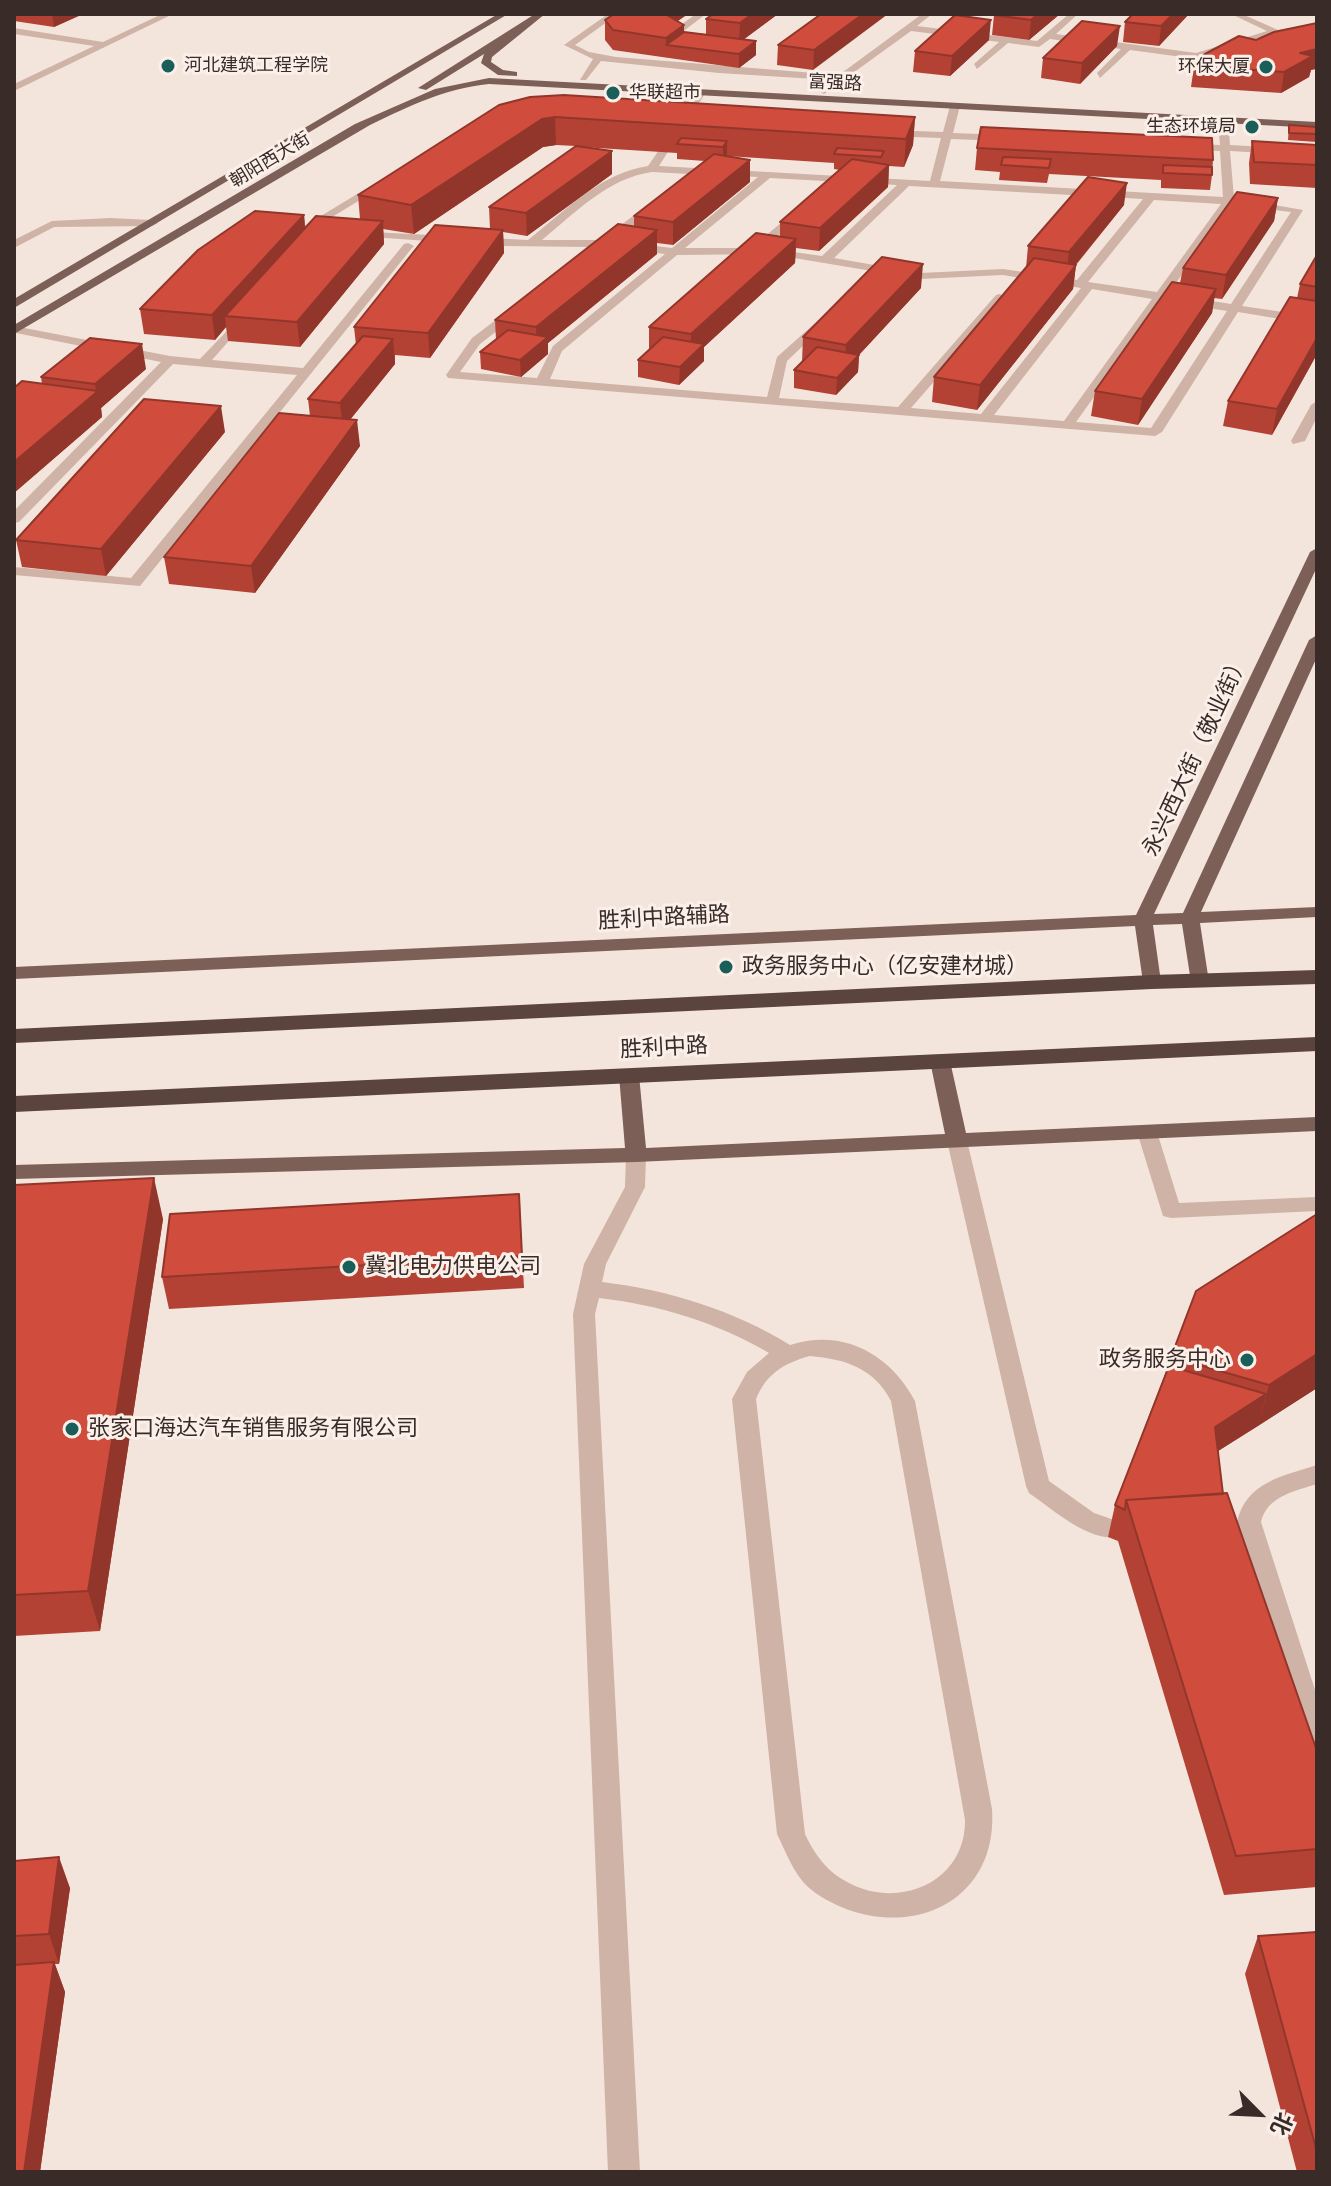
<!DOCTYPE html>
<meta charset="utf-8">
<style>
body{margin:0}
#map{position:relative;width:1331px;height:2186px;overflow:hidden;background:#f4e5dc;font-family:Montserrat,"Noto Sans SC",sans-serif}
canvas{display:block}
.frame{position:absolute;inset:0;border:16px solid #392b28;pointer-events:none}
.north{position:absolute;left:1219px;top:2074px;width:80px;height:80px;-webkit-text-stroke:6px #fbf0e9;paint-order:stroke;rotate:114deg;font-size:22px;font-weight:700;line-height:32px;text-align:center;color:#392b28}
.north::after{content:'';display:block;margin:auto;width:28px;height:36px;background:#392b28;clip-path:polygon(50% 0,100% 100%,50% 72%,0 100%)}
</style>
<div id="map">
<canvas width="1331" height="2186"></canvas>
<div class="frame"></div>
<div class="north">北</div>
</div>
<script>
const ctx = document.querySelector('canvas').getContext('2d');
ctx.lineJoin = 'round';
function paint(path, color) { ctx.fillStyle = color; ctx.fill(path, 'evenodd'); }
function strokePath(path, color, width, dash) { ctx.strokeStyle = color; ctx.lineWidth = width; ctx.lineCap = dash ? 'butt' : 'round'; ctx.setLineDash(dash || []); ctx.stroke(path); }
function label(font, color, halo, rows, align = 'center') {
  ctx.font = font + ' Montserrat,"Noto Sans SC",sans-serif'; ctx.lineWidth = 6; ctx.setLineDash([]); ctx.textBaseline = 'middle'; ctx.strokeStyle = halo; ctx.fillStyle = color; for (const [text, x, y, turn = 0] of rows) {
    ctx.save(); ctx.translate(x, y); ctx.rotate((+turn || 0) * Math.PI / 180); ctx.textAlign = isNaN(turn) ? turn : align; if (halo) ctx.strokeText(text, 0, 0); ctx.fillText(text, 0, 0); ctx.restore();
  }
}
const minor = new Path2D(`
 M162 14H173L14 91V84L94 46 14 34V28L103 42Z
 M608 14H618L575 45 589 52 616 57 839 75 922 14H932L917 26 1037 41 1069 14H1078L1056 34 1196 53 1267 31 1231 14H1242L1278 30 1317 23V29L1258 38 1197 59 1130 50 1100 78 1097 73 1121 49 1050 39 1039 47 1008 43 977 69 974 64 999 42 911 31 824 94 819 91 832 80 719 73 601 61 586 80H580L593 59 564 45Z
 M696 14H706L677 36H671V32Z
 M701 89 706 92 659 166 930 181 941 138 886 136 881 133 886 130 943 132 950 106 955 103 960 106 953 133 1005 135 1010 138 1005 141 951 139 940 181 1223 197 1220 151 1185 149 1180 146 1185 143 1220 145 1218 120 1223 117 1228 120 1230 145 1317 150V156L1230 151 1234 198 1303 210 1242 306 1317 317V325L1238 312 1162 432 1155 436 448 378 446 375 472 338 592 247 501 246 356 236 350 233 352 231 528 240C565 211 600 173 648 166ZM652 172 689 174 601 240H542C575 213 608 178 652 172ZM701 174 758 177 672 248 615 241ZM770 178 897 185 822 256 765 248 804 212 805 210 800 207 751 248H685ZM909 186 1143 199 1077 280 1003 269 920 273 834 258ZM1154 200 1221 204 1157 292 1088 282ZM1232 205 1291 212 1231 304 1168 294ZM606 247 665 254 553 346 537 378 460 372 480 344ZM770 254 920 279 1003 275 1081 288 981 414 911 408 1004 301 1006 298 1000 294 996 295 898 407 779 398 787 361 827 323 829 320 823 316 777 357 767 397 550 379 562 351 677 255ZM1092 289 1152 299 1064 421 994 415ZM1163 301 1227 311 1151 428 1076 422Z
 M382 179 386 180V184L311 230 301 228Z
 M110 218 152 220 158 223 152 226 54 227 14 248V240L52 221Z
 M408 243 414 246 412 248 140 586 14 575V567L131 578 297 375 173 364 19 522 14 523V511L161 362 16 333 14 326 170 356 200 359 244 313 250 317 212 360 303 368 404 244Z
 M1317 401V417L1305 441 1293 444 1291 441 1311 405Z
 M1147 1125 1157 1132 1179 1203 1317 1197V1211L1171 1218 1163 1216 1137 1132Z
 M957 1134 967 1141 1049 1481 1094 1513 1120 1522 1123 1529 1120 1536C1092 1545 1051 1508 1029 1493L1026 1486 947 1141Z
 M636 1148 646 1155 645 1187 606 1264 602 1282C669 1290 733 1310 790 1345 843 1328 890 1354 915 1401L992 1809C998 1895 922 1937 846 1909 832 1903 819 1897 808 1887 793 1873 786 1852 777 1834L732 1399 747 1372 769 1353C716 1322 659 1305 599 1298L595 1314 640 2172H608L573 1314 584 1264 625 1187 626 1155ZM810 1356C845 1359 874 1368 891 1401L965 1820C966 1881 901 1910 849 1883 827 1872 815 1855 805 1834L756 1399C766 1374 784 1363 810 1356Z
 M1317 1465V1484C1295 1491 1267 1496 1261 1522L1317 1696V1750L1308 1746 1304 1738 1237 1522C1246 1482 1283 1476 1317 1465Z`);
const major = new Path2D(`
 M498 14H508L14 308V299Z
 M535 14H545L492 57 491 62 503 70 517 72V76L498 75 481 63 484 54 426 90 418 88Z
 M489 78 1317 122V128L489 84C446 88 409 106 370 125L14 334V325L355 124 435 89Z
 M1317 548V567L1154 914 1183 913 1309 640 1317 635V657L1201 912 1317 907V917L1200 923 1209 982 1207 986H1193L1191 982 1182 924 1153 925 1161 982 1152 988 1143 982 1135 926 14 979V967L1136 915 1310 552Z
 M940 1055 950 1061 966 1133 1317 1117V1131L636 1162 14 1179V1165L625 1148 619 1075 629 1069 639 1075 646 1148 945 1134 930 1061Z`);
const highway = new Path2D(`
 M1317 970V984L1152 989 14 1043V1029L1152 975Z
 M1317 1037V1051L14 1112V1096Z`);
const wall = new Path2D(`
 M14 14H83L54 27 14 21Z
 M614 14H688L677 21 684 32 706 34V19L713 14H778L744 39 756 41V55L739 68 613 50 605 40V20Z
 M821 14 813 70 777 65 778 45Z
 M995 14H1060L1029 40 992 35 994 15Z
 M1133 14H1189L1159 46 1123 42 1125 22Z
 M989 40 950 76 913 72 915 51Z
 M1117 46 1080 84 1041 78 1043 58Z
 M1194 66 1311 70 1309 77 1281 93 1191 87Z
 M499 105 915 117 913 145 904 167 889 166 888 187 819 251 796 248 795 263 704 347V361L679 385 638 377V360L649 350V327L780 236V222L840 170 834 169V163L727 156 750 160V182L673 245 657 243V254L548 343V354L521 377 481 369 480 352 496 340 495 320 634 227V216L705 161 677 159V153L582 147 612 174 527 236 503 232 504 253 430 358 395 355V364L350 420 360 446 255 593 169 584 164 557 310 416 308 399 356 345 354 327 490 229 489 207 576 146 556 145 543 147 414 234 383 229 384 244 300 347 228 341 226 327 215 340 144 334 140 309 304 215 305 228 360 219 358 195Z
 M1289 125 1317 127V142L1288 140Z
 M1252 141 1317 145V188L1250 184 1249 163Z
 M977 148 1213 160 1212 175 1210 190 1161 188V180L1049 174 1047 183 999 180 1000 172 975 170Z
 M1278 198 1274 221 1222 299 1214 298 1212 313 1138 425 1091 416 1095 391 1180 283 1183 268Z
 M1124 205 1076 265 1073 289 977 410 932 402 934 377 1026 268 1028 246Z
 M1317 255V354L1272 435 1223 426 1228 401 1297 298 1300 284Z
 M921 288 859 355 858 372 836 395 794 388V370L802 362 803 337Z
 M146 369 101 408 102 417 14 493V388L42 384 41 377Z
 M225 432 106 576 22 567 16 540Z
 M14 1185 163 1219 100 1631 14 1636Z
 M519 1194 524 1288 169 1309 162 1277Z
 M1171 1357 1317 1388 1218 1451 1223 1494 1317 1751V1887L1224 1895 1118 1541 1108 1537 1115 1505 1168 1366Z
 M14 1861 70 1888 59 1964H55L65 1992 40 2172H14Z
 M1317 1932V2172H1297L1245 1974 1258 1936Z`);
const shadedWall = new Path2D(`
 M52 14H83L54 27Z
 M662 14H688L662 32Z
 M752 14H778L739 43 740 23Z
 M863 14H888L813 70 814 50Z
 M1038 14H1060L1029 40 1031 20Z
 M1173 14H1189L1159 46 1161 26Z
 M991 20 989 40 950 76 952 56Z
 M684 25V45H666V59V38Z
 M1120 26 1117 46 1080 84 1082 63Z
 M756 41V55L739 68V54Z
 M1317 49V69L1311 70 1309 77 1281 93 1284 72 1300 53Z
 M555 117 556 145 543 147 414 234 411 205 542 119Z
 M915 117 913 145 904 167 906 139Z
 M727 141V156L723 162V147Z
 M612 151V174L527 236 526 213Z
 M750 160V182L673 245V222Z
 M889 165 888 187 819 251 820 228Z
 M1127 183 1124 205 1066 276 1069 252Z
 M1278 198 1274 221 1222 299 1226 275Z
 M304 215 306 238 225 316 226 327 215 340 212 315Z
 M383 221 384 244 300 347 297 322Z
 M503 230 504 253 430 358 428 333Z
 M657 230V254L548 343V354L521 377 520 360 537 346 536 327Z
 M796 239 795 263 704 347V361L679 385 680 367 691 356V334Z
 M923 264 921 288 845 370 846 345Z
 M1076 265 1073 289 977 410 980 385Z
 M1216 289 1212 313 1138 425 1142 399Z
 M1317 338V354L1272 435 1277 409Z
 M393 339 395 364 343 428 340 403Z
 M142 344 146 369 101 408 102 417 14 493V462L96 392 95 384Z
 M859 355 858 372 836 395 837 378Z
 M221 406 225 432 106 576 101 549Z
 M357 420 360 446 255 593 251 566Z
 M154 1178 163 1219 100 1631 88 1591Z
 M1317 1354V1388L1258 1426 1269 1385Z
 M1266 1394 1258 1426 1207 1458 1215 1427Z
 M59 1857 70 1888 59 1964 49 1934Z
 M54 1962 65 1992 40 2172H24Z`);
const building = new Path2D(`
 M614 14H665L684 25 666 38 613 30 605 20Z
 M713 14H752L740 23 706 19Z
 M821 14H863L814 50 778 45Z
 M995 14H1038L1031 20 994 15Z
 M1133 14H1173L1161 26 1125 22Z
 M955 15 991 20 952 56 915 51Z
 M1082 21 1120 26 1082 63 1043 58Z
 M1317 23V49L1300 53 1313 56 1284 72 1194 66 1205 54 1239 36 1256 40 1274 32Z
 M684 32 756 41 739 54 666 45Z
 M564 95 915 117 906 139 555 117 542 119 411 205 358 195 499 105 530 97Z
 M1289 125 1317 127V134L1289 133Z
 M981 127 1212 138 1213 160 977 148Z
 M681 138 727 141 723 147 677 144Z
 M1252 141 1317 145V165L1254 162Z
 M576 146 612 151 526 213 489 207Z
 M837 148 884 151 881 157 834 154Z
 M714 154 750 160 673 222 634 216Z
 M1003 157 1051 159 1049 168 1001 165Z
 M852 159 889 165 820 228 780 222Z
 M1163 165 1212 167V175L1163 173Z
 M1088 177 1127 183 1069 252 1028 246Z
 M1237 192 1278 198 1226 275 1183 268Z
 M255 211 304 215 212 315 140 309 198 250Z
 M316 216 383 221 297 322 225 316Z
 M618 224 657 230 536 327 495 320Z
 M435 225 503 230 428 333 354 327Z
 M756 233 796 239 691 334 649 327Z
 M1317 255V287L1300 284Z
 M882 257 923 264 846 345 803 337Z
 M1034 258 1076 265 980 385 934 377Z
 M1172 282 1216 289 1142 399 1095 391Z
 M1290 297 1317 301V338L1277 409 1228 401Z
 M508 330 548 337 520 360 480 352Z
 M363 336 393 339 340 403 308 399Z
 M663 337 704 344 680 367 638 360Z
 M90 338 142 344 95 384 41 377Z
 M817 347 859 355 837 378 794 370Z
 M22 381 98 391 14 462V388Z
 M144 399 221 406 101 549 16 540Z
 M279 413 357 420 251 566 164 557Z
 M154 1178 88 1591 14 1595V1185Z
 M519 1194 522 1256 162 1277 170 1214Z
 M1317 1214V1354L1269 1385 1171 1357 1196 1291Z
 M1169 1366 1266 1394 1215 1427 1223 1494 1126 1500 1125 1510 1115 1505Z
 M1227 1493 1317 1751V1849L1236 1856 1126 1500Z
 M59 1857 49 1934 14 1936V1861Z
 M1317 1932V2152L1258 1936Z
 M54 1962 24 2172H14V1965Z`);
const markers = [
 [168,66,8,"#195e59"],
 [1266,67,8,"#195e59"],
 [613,93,8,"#195e59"],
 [1252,127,8,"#195e59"],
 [726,967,8,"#195e59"],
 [349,1267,8,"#195e59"],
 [1247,1360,8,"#195e59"],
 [72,1429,8,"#195e59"]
];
const farPoinames = [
 ["河北建筑工程学院",184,66],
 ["环保大厦",1250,67,"right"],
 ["华联超市",629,93],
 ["生态环境局",1236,127,"right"]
];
const farStreetnames = [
 ["富强路",835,83,3],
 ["朝阳西大街",270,160,-31]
];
const streetNames = [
 ["永兴西大街（敬业街）",1196,755,-65],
 ["胜利中路辅路",664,918,-3],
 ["胜利中路",664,1048,-3]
];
const poiNames = [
 ["政务服务中心（亿安建材城）",742,967],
 ["冀北电力供电公司",365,1267],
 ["政务服务中心",1231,1360,"right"],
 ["张家口海达汽车销售服务有限公司",88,1429]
];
paint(minor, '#ceb3a6');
paint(major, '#7c5f57');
paint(highway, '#5b433e');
paint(wall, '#b34235');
paint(shadedWall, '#92362b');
paint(building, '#d04d3e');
strokePath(building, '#92362b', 2);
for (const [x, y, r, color] of markers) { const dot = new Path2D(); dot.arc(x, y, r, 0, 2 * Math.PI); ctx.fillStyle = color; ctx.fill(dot); strokePath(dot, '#fbf0e9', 3); }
label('18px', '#392b28', '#fbf0e9', farPoinames, 'left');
label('18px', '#392b28', '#fbf0e9', farStreetnames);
label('22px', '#392b28', '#fbf0e9', streetNames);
label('22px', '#392b28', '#fbf0e9', poiNames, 'left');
</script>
